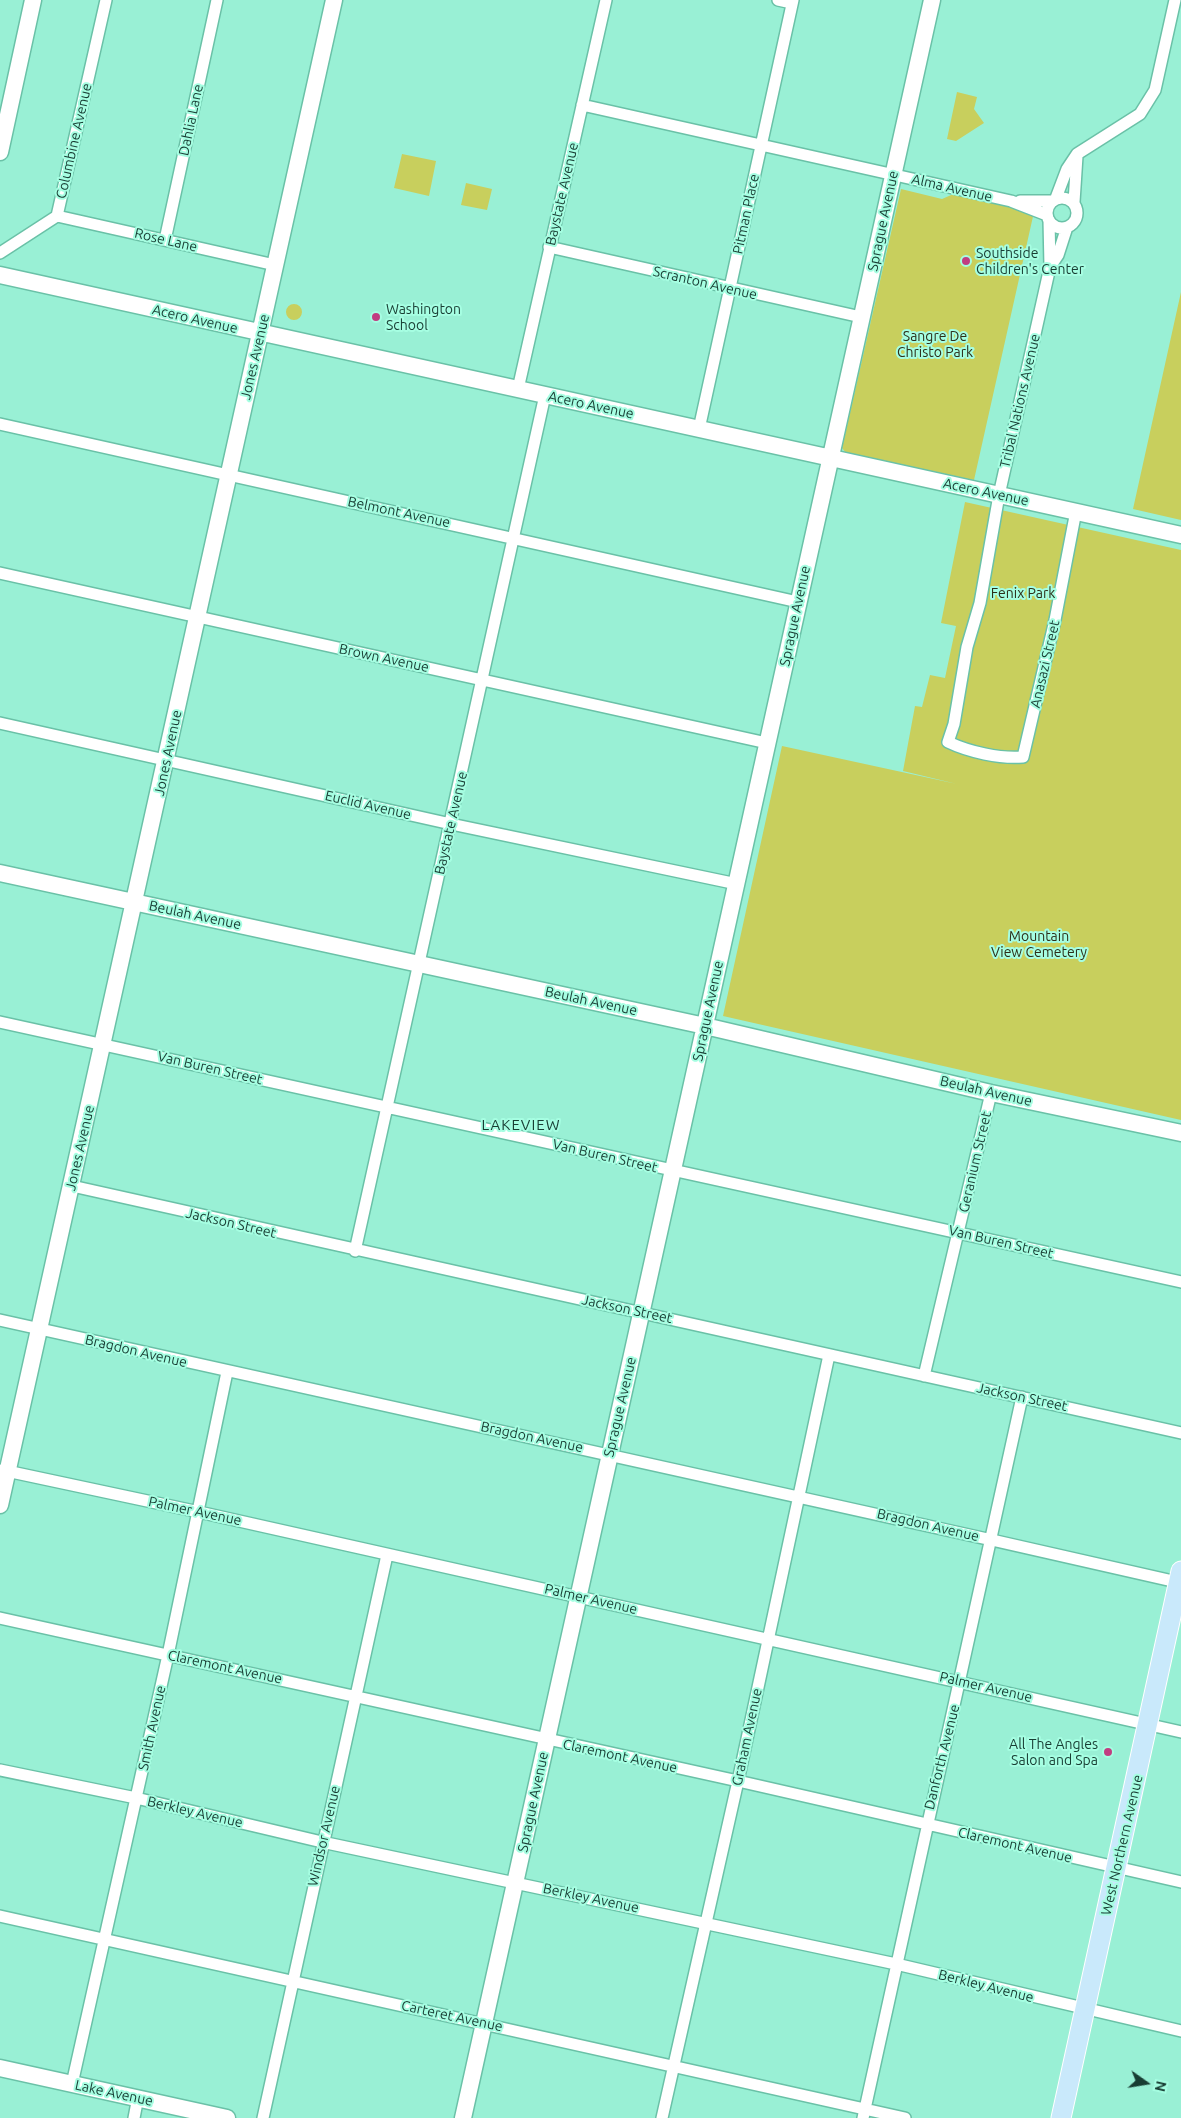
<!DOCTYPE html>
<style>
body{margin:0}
#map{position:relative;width:1181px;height:2118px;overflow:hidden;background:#99f0d5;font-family:Ubuntu,sans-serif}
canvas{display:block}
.north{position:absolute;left:1121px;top:2058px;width:50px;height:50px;-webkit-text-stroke:4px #a6fee2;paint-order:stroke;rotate:103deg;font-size:14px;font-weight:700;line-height:20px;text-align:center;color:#183d33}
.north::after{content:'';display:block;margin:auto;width:18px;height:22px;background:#183d33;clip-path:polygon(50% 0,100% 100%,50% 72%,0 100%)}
</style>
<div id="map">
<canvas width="1181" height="2118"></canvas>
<div class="north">N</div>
</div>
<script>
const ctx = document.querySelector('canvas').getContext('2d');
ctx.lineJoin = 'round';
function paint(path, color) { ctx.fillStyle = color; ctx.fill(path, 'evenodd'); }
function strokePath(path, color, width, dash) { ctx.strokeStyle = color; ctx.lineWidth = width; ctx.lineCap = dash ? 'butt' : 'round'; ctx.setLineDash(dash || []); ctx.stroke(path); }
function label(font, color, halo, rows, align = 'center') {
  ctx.font = font + ' Ubuntu,sans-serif'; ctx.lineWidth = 4; ctx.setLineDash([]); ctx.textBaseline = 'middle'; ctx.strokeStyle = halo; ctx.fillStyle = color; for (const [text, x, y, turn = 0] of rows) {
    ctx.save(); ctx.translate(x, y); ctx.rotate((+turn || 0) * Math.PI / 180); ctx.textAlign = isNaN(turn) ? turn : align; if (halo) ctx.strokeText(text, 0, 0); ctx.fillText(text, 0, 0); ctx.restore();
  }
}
const green = new Path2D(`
 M957 92 977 97 974 109 984 123 956 141 947 139Z
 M402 154 436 161 429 196 394 188Z
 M466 183 492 189 487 210 461 205Z
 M901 189 942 199 965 189 1036 203 974 480 846 453 842 448Z
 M1181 292V520L1133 509Z
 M286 312a8 8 0 1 1 16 0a8 8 0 1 1-16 0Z
 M965 502 1181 550V1120L723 1016 782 746 957 784 903 771 915 706 922 707 930 675 945 678 956 626 941 623Z`);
const street = new Path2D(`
 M778 0 792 3
 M582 105 1011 201 1047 215
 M1047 213a15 15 0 1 1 30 0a15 15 0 1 1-30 0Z
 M1056 198 1067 169 1077 154 1140 114 1155 90 1175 0
 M1020 201H1052
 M1074 202 1077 156
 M57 216 275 265
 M1049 220 1050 267 999 495 980 603 967 647 954 724 948 742C969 752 1000 759 1023 757L1055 620 1076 511
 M165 240 217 0
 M549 247 861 317
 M0 253 57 216 106 0
 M1050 267 1058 255 1067 227
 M518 389 606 0
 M0 424 798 602
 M699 429 793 0
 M0 573 767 743
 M0 723 451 824 737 884
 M0 1022 1181 1282
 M72 1186C441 1270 812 1349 1181 1433
 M355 1251 545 395
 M0 1320C394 1408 788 1493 1181 1583
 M924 1376 991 1093
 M2 1470 199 1512 1181 1732
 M0 1618 738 1781 1181 1882
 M0 1770 136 1798 322 1842 896 1964 1181 2031
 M0 1916 905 2118
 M72 2084 168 1655 227 1372
 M134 2118 138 2097
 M263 2118 387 1555
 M662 2118 738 1781 829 1355
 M863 2118 1022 1397`);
const secondary = new Path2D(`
 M0 152 33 0
 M0 275 1181 535
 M0 873 705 1026 991 1093 1181 1133
 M0 1505 334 0
 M0 2068 227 2118
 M463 2118 932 0`);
const primary = new Path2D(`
 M1061 2118 1181 1571`);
const markers = [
 [966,261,5,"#c13d81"],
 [376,317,5,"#c13d81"],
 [1108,1752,5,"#c13d81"]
];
const streetNames = [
 ["Dahlia Lane",191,120,-78],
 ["Columbine Avenue",74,141,-77],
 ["Alma Avenue",952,188,13],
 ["Baystate Avenue",562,194,-77],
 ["Pitman Place",746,214,-78],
 ["Sprague Avenue",883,221,-78],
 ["Rose Lane",166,240,13],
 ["Scranton Avenue",705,283,13],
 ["Acero Avenue",195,319,13],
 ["Jones Avenue",255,357,-77],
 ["Tribal Nations Avenue",1020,401,-77],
 ["Acero Avenue",591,405,12],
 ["Acero Avenue",986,492,12],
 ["Belmont Avenue",399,512,12],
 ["Sprague Avenue",795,616,-78],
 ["Brown Avenue",384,658,12],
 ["Anasazi Street",1045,664,-77],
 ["Jones Avenue",168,753,-78],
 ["Euclid Avenue",368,805,13],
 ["Baystate Avenue",451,823,-77],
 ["Beulah Avenue",195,915,12],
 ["Beulah Avenue",591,1001,12],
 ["Sprague Avenue",708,1011,-78],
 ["Van Buren Street",210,1068,13],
 ["Beulah Avenue",986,1091,13],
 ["Jones Avenue",80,1148,-77],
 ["Van Buren Street",605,1156,13],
 ["Geranium Street",975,1162,-77],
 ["Jackson Street",231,1223,13],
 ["Van Buren Street",1001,1242,13],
 ["Jackson Street",627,1309,12],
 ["Bragdon Avenue",136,1351,13],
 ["Jackson Street",1022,1397,12],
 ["Sprague Avenue",620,1407,-77],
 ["Bragdon Avenue",532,1437,12],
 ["Palmer Avenue",195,1511,12],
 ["Bragdon Avenue",928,1525,13],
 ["Palmer Avenue",591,1599,13],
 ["Claremont Avenue",225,1667,12],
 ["Palmer Avenue",986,1687,13],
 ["Smith Avenue",152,1728,-78],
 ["Graham Avenue",747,1737,-78],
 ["Claremont Avenue",620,1756,12],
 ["Danforth Avenue",942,1757,-76],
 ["Sprague Avenue",533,1802,-78],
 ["Berkley Avenue",195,1812,13],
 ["Windsor Avenue",324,1836,-77],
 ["Claremont Avenue",1015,1845,13],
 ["West Northern Avenue",1122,1845,-77],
 ["Berkley Avenue",591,1898,12],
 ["Berkley Avenue",986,1986,14],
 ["Carteret Avenue",452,2016,12],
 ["Lake Avenue",114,2093,12]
];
const poiNames = [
 ["Southside",976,253],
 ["Children's Center",976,269],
 ["Washington",386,309],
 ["School",386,325],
 ["All The Angles",1098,1744,"right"],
 ["Salon and Spa",1098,1760,"right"]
];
const parkNames = [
 ["Sangre De",935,336],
 ["Christo Park",935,352],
 ["Fenix Park",1023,593],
 ["Mountain",1039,936],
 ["View Cemetery",1039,952]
];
const neighbourhoodNames = [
 ["LAKEVIEW",521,1125]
];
paint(green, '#c8cf5d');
strokePath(street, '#6ac1a7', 14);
strokePath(secondary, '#6ac1a7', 19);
strokePath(primary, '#fff', 21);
strokePath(street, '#fff', 11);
strokePath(secondary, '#fff', 16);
strokePath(primary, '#c9e9fb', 19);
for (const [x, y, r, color] of markers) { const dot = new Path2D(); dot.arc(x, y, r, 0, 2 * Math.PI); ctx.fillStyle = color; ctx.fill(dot); strokePath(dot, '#a6fee2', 2); }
label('14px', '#183d33', '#a6fee2', streetNames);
label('14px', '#183d33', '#a6fee2', poiNames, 'left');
label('14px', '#2d2f19', '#a6fee2', parkNames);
ctx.letterSpacing = '1px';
label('15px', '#183d33', '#a6fee2', neighbourhoodNames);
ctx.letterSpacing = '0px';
</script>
